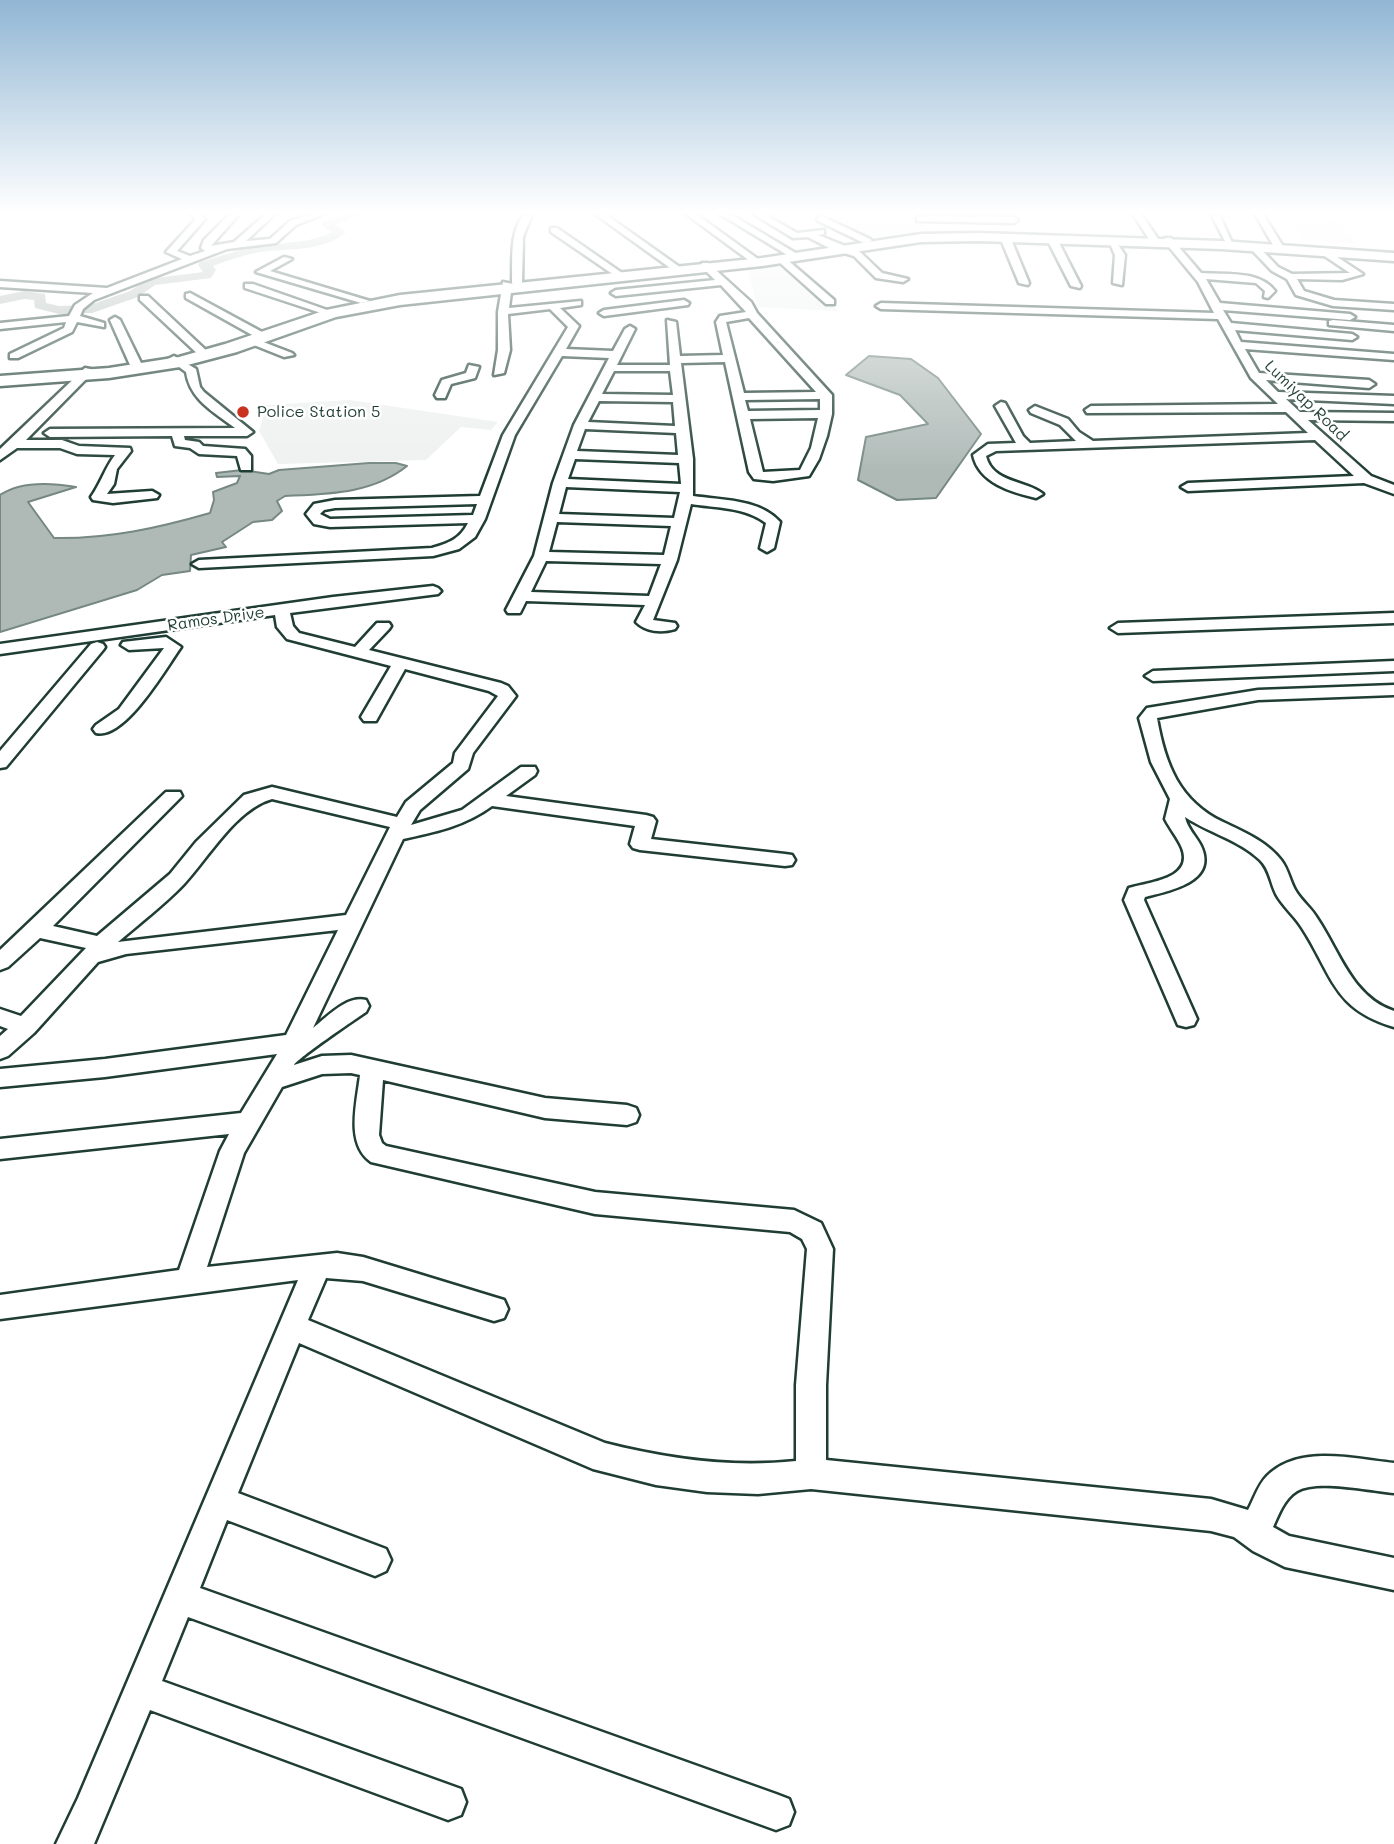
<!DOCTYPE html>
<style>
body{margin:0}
canvas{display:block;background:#fff}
</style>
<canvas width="1394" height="1844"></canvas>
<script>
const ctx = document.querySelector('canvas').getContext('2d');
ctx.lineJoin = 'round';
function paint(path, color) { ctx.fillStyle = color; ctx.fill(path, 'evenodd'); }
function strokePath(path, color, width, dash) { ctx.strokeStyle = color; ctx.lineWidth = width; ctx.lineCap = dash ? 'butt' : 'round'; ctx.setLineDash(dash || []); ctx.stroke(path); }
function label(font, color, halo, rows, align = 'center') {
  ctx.font = font + ' Mali,sans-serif'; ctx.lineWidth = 5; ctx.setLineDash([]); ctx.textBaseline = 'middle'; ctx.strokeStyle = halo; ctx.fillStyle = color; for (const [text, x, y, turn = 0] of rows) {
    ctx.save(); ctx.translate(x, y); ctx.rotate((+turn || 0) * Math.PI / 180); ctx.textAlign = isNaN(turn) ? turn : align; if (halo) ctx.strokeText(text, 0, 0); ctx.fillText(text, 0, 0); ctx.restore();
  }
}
const built = new Path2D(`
 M799 214H910L933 232 886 235 854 241Z
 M1288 215 1336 217 1357 243 1305 240Z
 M785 264 838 311 757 307 748 268Z
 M350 400 498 422 491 430 461 427 426 460 278 464 259 431 267 405Z`);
const water = new Path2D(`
 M869 356 911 359 938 378 981 434 936 498 897 500 858 480 866 437 928 424 900 395 846 375Z
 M369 463H396L407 466C372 494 328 494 285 496L277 501 282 511 272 520 253 522 222 542 226 547 191 555 190 571 162 575 137 590 0 632V495C20 481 53 483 76 487L28 502 54 538C109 539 158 528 210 513L214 500 213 492 237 483 240 476 217 477 216 473 242 470 269 474 279 470Z`);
const river = new Path2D(`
 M345 214H361L335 225 346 232C324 252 288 248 261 252 244 255 228 260 213 266L216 270 211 278 155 285 138 297 92 313 59 314 35 308 34 300 24 299 0 304V296L24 291 45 294 46 303 59 306 90 305 130 291 148 279 203 272 198 265 200 262 247 248 309 240 326 235 332 232 322 226V222Z`);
const minor = new Path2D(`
 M191 214H200L205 219 177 251 190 256 205 251 201 248 204 240 230 214H239L211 246 234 242 266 214H275L246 241 270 239 290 221 312 214H324L296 225 276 243 227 249 94 300 83 309 80 316 104 323V327L77 322 72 332 18 358H10V354L64 328 66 322 0 329V323L69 316 75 305 93 293 0 287V281L107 288 182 259 166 252 196 219Z
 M524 214H532L523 237 522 283 517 286 512 283C513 260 509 234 524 214Z
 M595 214H605L681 268 673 270Z
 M686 214H696L762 262 754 264Z
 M720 214H730L797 254 789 256Z
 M754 214H764L797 233 824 230V234L818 235 860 252 882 273 908 279 903 282 876 278 854 256 831 249 808 237 793 238Z
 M1133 214H1141L1158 239 1156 241H1150Z
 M1211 214H1219L1233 245H1227Z
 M1255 214H1263L1284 248 1282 250H1276Z
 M821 216 870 239 872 241 864 243 818 221 817 219Z
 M920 216 1014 217 1018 220 1014 223 917 221V217Z
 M551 228H557L622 273 614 275 551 232Z
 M1005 234 1010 237 1029 283 1028 285 1019 283 1000 237Z
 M1052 236 1057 239 1081 286 1080 288 1071 286 1047 239Z
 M1165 238H1171L1201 273C1226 275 1259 270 1275 291L1268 298 1264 297 1265 291 1256 283 1206 279 1220 303 1350 314 1355 317 1350 320 1223 310 1231 323 1352 334 1357 337 1352 340 1235 330 1241 342 1394 354V360L1245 349 1259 373 1369 380 1375 384 1369 388 1266 380 1278 392 1394 396V404L1286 399 1300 412 1394 413V421L1308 420 1371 476 1394 485V494L1364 483 1188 491 1181 487 1188 483 1354 476 1315 440 996 451 986 456C992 483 1026 480 1043 494L1036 498C1011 492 979 483 973 455L988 444 1016 443 995 406 1001 402 1005 403 1023 436 1030 443 1076 441 1060 425 1031 413 1029 410 1035 406 1068 419 1079 432 1093 441 1308 433 1286 412 1087 413 1085 410 1091 406 1278 404 1251 378 1218 319 881 309 876 306 881 303 1214 313 1198 282 1165 242Z
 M1108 239H1114L1125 255 1122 285 1113 283 1115 255Z
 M1251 245H1257L1278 267 1292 274 1350 273 1317 251 1325 249 1363 274 1342 280 1297 279 1304 291 1334 300 1394 304V310L1333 306 1296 295 1287 279 1272 271 1251 249Z
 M284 257 292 259 270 271 370 301 361 303 256 272Z
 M778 257H784L834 300V304H826L778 261Z
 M702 263H708L751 302 757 313 832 395V414L827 436 819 459 809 476 773 481 754 479 749 472 725 362 681 363 693 459V496C721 500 760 499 780 522L774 548 767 552 760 548 766 523C745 507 716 508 691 504L677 560 653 620 675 623 677 626 675 629C662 633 646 632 636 622L645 605 526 601 520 613H508L506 610 534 556 553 483 574 425 609 358 562 356 515 435 485 519 475 537 459 549 433 556 199 568 192 564 199 560 432 548C449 543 460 539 468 523L330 527 314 524 306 514 314 504 335 500 480 496 503 435 568 327 550 309 508 314 510 350 504 373 494 375 498 350V312L503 282 512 284 509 308 581 301V305L560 308 579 326 566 349 613 351 625 329 630 326 635 329 617 365H670L667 320 676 322 680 356 723 355 716 322 720 316 746 312 721 285 616 296 611 293 616 290 715 280 702 267ZM749 318 816 392 744 393 726 322ZM614 371H670L673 395 602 394ZM820 399V410L748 411 745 400ZM599 401 673 402 675 426 588 422ZM818 418 811 448 800 470 763 472 750 419ZM585 429 676 433 678 455 577 451ZM575 459 679 463 681 484 568 479ZM566 487 680 492 674 518 559 514ZM477 504 473 515 330 519 320 514 324 510 335 508ZM557 522 671 526 664 555 549 552ZM546 561 661 564 649 596 531 592Z
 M245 284H253L330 311 321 313 245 288Z
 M190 293 262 332 263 334 254 336 186 298V294Z
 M140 296H148L210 354V358H202L140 300Z
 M684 300 689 303 688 305 604 316 599 313 604 310Z
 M115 317 120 320 142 365 140 367 130 365 110 320Z
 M1333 320 1394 325V331L1329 325V321Z
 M253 338 292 353 294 355 284 357 249 343 248 341Z
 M174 356 196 369 200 387 204 392 253 432 247 436H184L185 440 199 442 203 446 245 449 251 456V470H241L237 456 199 454 190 448 175 446 172 436 50 437 44 433 50 429 235 428C214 412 190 400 186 372L168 359Z
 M469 365 479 367 475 378 451 384 445 398H437L435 395 442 380 466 373Z
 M85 368 95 370 26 440H62L79 446 130 448 131 451 117 469 114 484 107 494 152 491 159 495 157 498 113 503 93 500 91 497C101 483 105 468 115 455L77 454 60 448H17L0 460V449Z
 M433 586 438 588 441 591 438 594 290 613 293 626 299 633 355 647 377 623H389L391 626 389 629 369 650 501 683 508 686 516 696 473 753 468 769 420 810 411 825 462 810 521 767H535L537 771 535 775 506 796 646 815 653 817 656 821 651 839 785 854 792 855 795 860 792 865 785 866 640 850 633 848 630 844 635 826 492 806C465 826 435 832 403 839L313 1028C327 1017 347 995 366 1000L369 1006 366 1012C354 1020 298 1058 294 1065L322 1056 351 1055 545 1098 627 1105 636 1108 639 1115 636 1122 627 1125 545 1118 383 1080 379 1135 382 1143 386 1146 595 1192 794 1210 821 1223 833 1249 826 1385V1460L1211 1499 1248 1510C1254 1499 1258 1485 1267 1476 1299 1444 1355 1459 1394 1463V1493C1371 1491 1317 1479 1297 1491 1284 1499 1279 1514 1273 1527L1289 1536 1394 1558V1590L1285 1567 1253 1551 1234 1537 1211 1531 811 1489 758 1494 707 1492 656 1485 593 1469 299 1343 238 1493 386 1549 391 1560 386 1571 375 1576 227 1520 200 1588 776 1794 789 1799 794 1812 789 1825 776 1830 188 1617 162 1681 461 1789 466 1802 461 1815 448 1820 150 1710 94 1844H56L78 1798 298 1280 0 1319V1295L179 1270 220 1151 229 1134 0 1159V1139L241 1113 277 1054 105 1077 0 1087V1069L105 1059 286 1035 338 930 126 954 98 962 34 1033 8 1056 0 1059V1036L8 1029 0 1026V1009L21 1016 86 948 40 938 8 967 0 970V950L166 792H180L182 796 53 926 97 936 170 874 196 842 244 795 272 787 397 817 406 802 453 763 455 753 498 696 489 691 405 669 376 721H364L361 717 391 666 287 639 277 627 275 615 0 654V644L333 597ZM272 799 390 827 346 915 118 942C140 923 164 905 184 884 209 857 236 809 272 799ZM351 1073 360 1075C357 1102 345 1144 371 1162L595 1214 790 1232 802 1239 807 1249 796 1385V1461C731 1468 668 1459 605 1443L308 1320 326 1278 363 1281 494 1321 504 1318 508 1309 504 1300 494 1297 363 1257 337 1253 207 1267 244 1153 282 1087 322 1074Z
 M1394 613V623L1118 633 1110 628 1118 623Z
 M166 637 181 647C166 668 125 740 96 733L93 729 96 725 119 709 164 648 129 650 121 645 123 642Z
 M97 642 103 644 105 647 103 650 6 767 0 768V751L91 644Z
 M1394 661V671L1153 681 1145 676 1153 671Z
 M1394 685V695L1258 700 1157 718C1165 764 1179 801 1223 822 1244 832 1266 841 1281 860 1289 870 1290 883 1297 893 1303 902 1312 909 1317 918 1340 952 1352 997 1394 1011V1027C1333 1009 1333 976 1302 928 1295 916 1283 907 1276 894 1270 882 1270 870 1260 860 1239 840 1209 833 1185 817 1187 828 1196 836 1201 846 1218 882 1169 891 1145 897L1144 900 1197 1019 1194 1025 1186 1027 1178 1025 1124 900 1129 888C1149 882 1194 879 1182 848 1178 838 1170 829 1165 819L1170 799 1151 762 1139 718 1147 708 1153 707 1258 690Z`);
const highway = new Path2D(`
 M979 233 1221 241 1394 253V261L1221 249 979 241 921 242 762 266 400 305 336 317 237 352 180 367 109 378 0 386V376L109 368 179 357 225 344 326 310 400 295 762 258 921 234Z`);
const markers = [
 [243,412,7,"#c8321e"]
];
const farStreetnames = [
 ["Lumiyap Road",1306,401,44],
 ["Ramos Drive",216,619,-8]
];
const farPoinames = [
 ["Police Station 5",257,412]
];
paint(built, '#eef1f0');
paint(water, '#afbab7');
strokePath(water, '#758883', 2);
paint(river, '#afbab7');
strokePath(minor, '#1f3d34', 5);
strokePath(highway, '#1f3d34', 5);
paint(minor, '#fff');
paint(highway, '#fff');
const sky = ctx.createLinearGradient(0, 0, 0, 472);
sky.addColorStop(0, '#91b6d4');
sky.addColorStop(0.45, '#fff');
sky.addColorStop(1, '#ffffff00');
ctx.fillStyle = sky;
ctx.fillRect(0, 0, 1394, 472);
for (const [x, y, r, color] of markers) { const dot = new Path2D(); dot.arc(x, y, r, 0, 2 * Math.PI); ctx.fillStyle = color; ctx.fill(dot); strokePath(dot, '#fff', 2.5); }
label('16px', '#1f3d34', '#fff', farStreetnames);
label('16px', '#1f3d34', '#fff', farPoinames, 'left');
</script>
